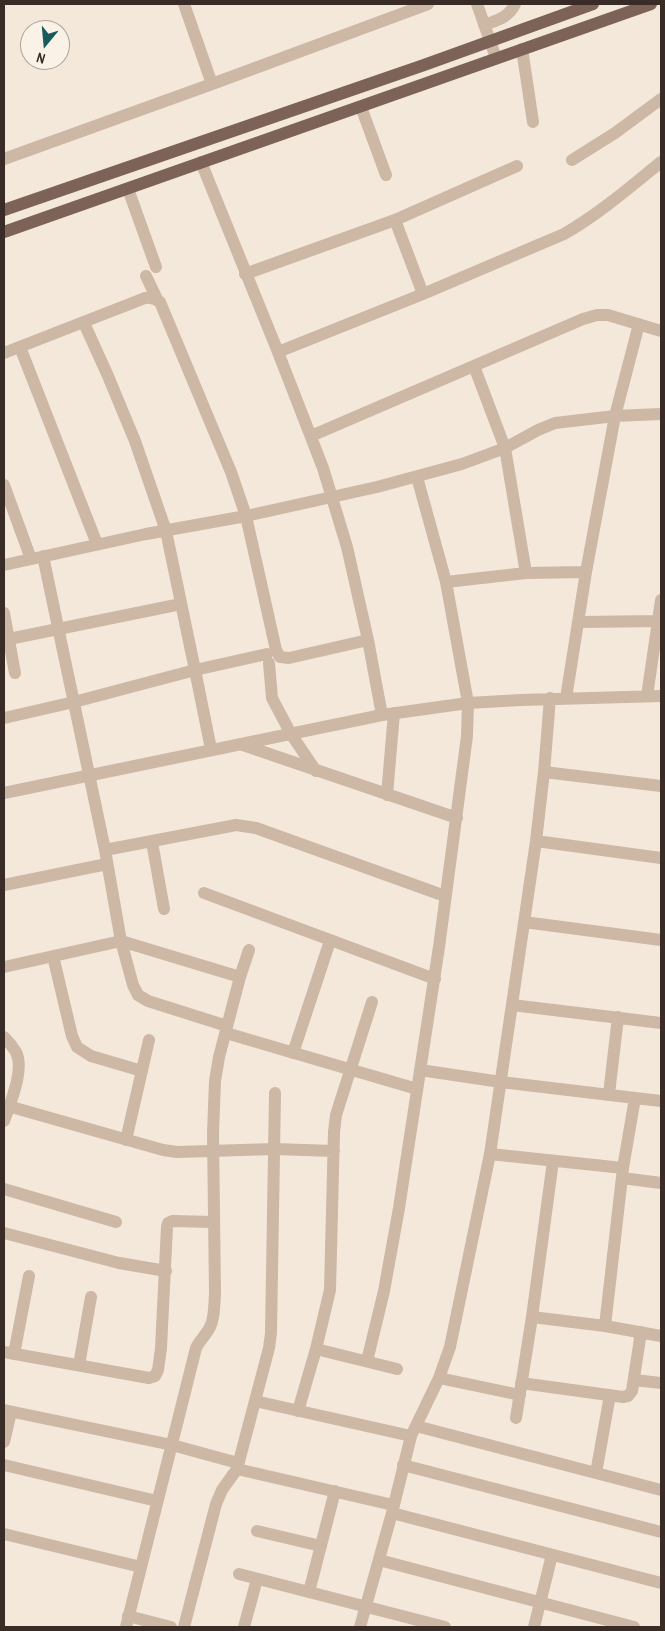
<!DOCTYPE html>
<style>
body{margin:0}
#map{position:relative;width:665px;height:1631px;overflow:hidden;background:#f4e8da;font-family:"Archivo Narrow",sans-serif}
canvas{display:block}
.frame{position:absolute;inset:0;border:5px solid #392c27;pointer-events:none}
.north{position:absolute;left:20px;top:20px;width:50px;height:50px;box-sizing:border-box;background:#fbf2e7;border:1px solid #ada39a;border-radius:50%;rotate:197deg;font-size:14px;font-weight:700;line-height:20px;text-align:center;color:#392c27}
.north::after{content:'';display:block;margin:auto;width:18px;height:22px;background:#185b5e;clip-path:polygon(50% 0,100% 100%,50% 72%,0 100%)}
</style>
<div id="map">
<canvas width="665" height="1631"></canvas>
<div class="frame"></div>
<div class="north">N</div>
</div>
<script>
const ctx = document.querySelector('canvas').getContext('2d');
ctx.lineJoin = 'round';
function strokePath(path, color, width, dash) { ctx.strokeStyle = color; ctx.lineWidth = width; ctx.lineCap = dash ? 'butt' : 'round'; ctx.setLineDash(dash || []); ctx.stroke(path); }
const minor = new Path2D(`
 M184 4 212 84
 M477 4 496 58
 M484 25C498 20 509 17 515 4
 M522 49 533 122
 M361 107 386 175
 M4 159 212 84 428 4
 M572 160 615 133 661 99
 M201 162 278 352 323 468 347 547 368 640 382 715
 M128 189 156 267
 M395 220 517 166
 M245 274 395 220 423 294
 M146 276 157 299
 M84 323 108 376 135 441 166 531 195 670 267 654
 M20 347 97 544
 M278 352 423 294 564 234C599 214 630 187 661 162
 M4 353 145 298C151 297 155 298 160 302L231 472 246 516 377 487 462 464 505 448 538 430 555 423 615 416 661 414
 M474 366 505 448 526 573
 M311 436 583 319 597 315H608L661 331
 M4 485 31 559
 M43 556 105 850 121 941 133 985 138 995 148 1001 227 1026
 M4 565 146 534 246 516 276 650 280 657 289 658 368 640
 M446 582 526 573 586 572
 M4 613 15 673
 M578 622 661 621
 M4 640 181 604
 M269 663 272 698 291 734 316 771
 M647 696 661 600
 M566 698 586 572 615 416 639 324
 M4 718 74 702 195 670 211 749
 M240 744 457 818
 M544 772 661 786
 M4 793 382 715 468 703 521 700 661 696
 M387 795 394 713
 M536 841 661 858
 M152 842 164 909
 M105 850 236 825 256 828 445 896
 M4 885 107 864
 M204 893 435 979
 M524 922 661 940
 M53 956 72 1036 77 1047 91 1056 142 1071
 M4 967 121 941 240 977
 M512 1005 661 1023
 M226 1033 417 1089
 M4 1037C8 1041 13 1047 16 1052 25 1070 10 1103 4 1121
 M293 1053 330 941
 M420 1070 501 1082 635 1098 623 1168 605 1326 661 1336
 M609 1094 618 1017
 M635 1098 661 1101
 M8 1106 163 1150 177 1152 274 1149 334 1151
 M126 1140 149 1040
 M490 1154 623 1168
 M553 1161 532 1317 605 1326
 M622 1178 661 1183
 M4 1189 116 1222
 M4 1233 119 1263 166 1271
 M316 1349 397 1369
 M4 1352 149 1378 155 1376 158 1370 161 1348 167 1227 168 1223 172 1221 214 1222
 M14 1354 29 1276
 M367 1361 384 1291 399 1208 439 947 467 736 468 703 446 582 417 477
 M79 1365 91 1297
 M439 1378 520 1395
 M634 1380 661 1383
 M521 1383 623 1397 628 1396 632 1391 641 1332
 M255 1401 411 1436
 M4 1410 172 1445 238 1463
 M298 1411 316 1349 330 1290 334 1132 336 1115 372 1002
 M516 1418 532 1317
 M416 1426 661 1490
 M4 1442 11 1412
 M4 1465 157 1501
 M403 1465 661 1532
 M237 1469 393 1505
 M596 1473 610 1395
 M392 1513 661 1583
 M257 1531 321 1546
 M4 1534 141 1567
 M379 1560 634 1627
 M239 1574 445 1627
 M309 1592 335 1491
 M128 1616 171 1627
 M126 1627 196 1348C200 1340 206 1335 210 1327 215 1317 214 1305 215 1294L213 1133 215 1081 219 1057 240 977 249 950
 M184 1627 216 1504 222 1490 237 1469 269 1348 271 1333 275 1093
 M244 1627 257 1579
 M360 1627 392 1513 411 1436 439 1378 450 1347 490 1154 536 841 544 772 550 698
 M534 1627 552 1555`);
const major = new Path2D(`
 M4 210 424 65 593 4
 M4 232 651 4`);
strokePath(minor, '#cdb7a5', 12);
strokePath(major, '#7c6257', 12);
</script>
